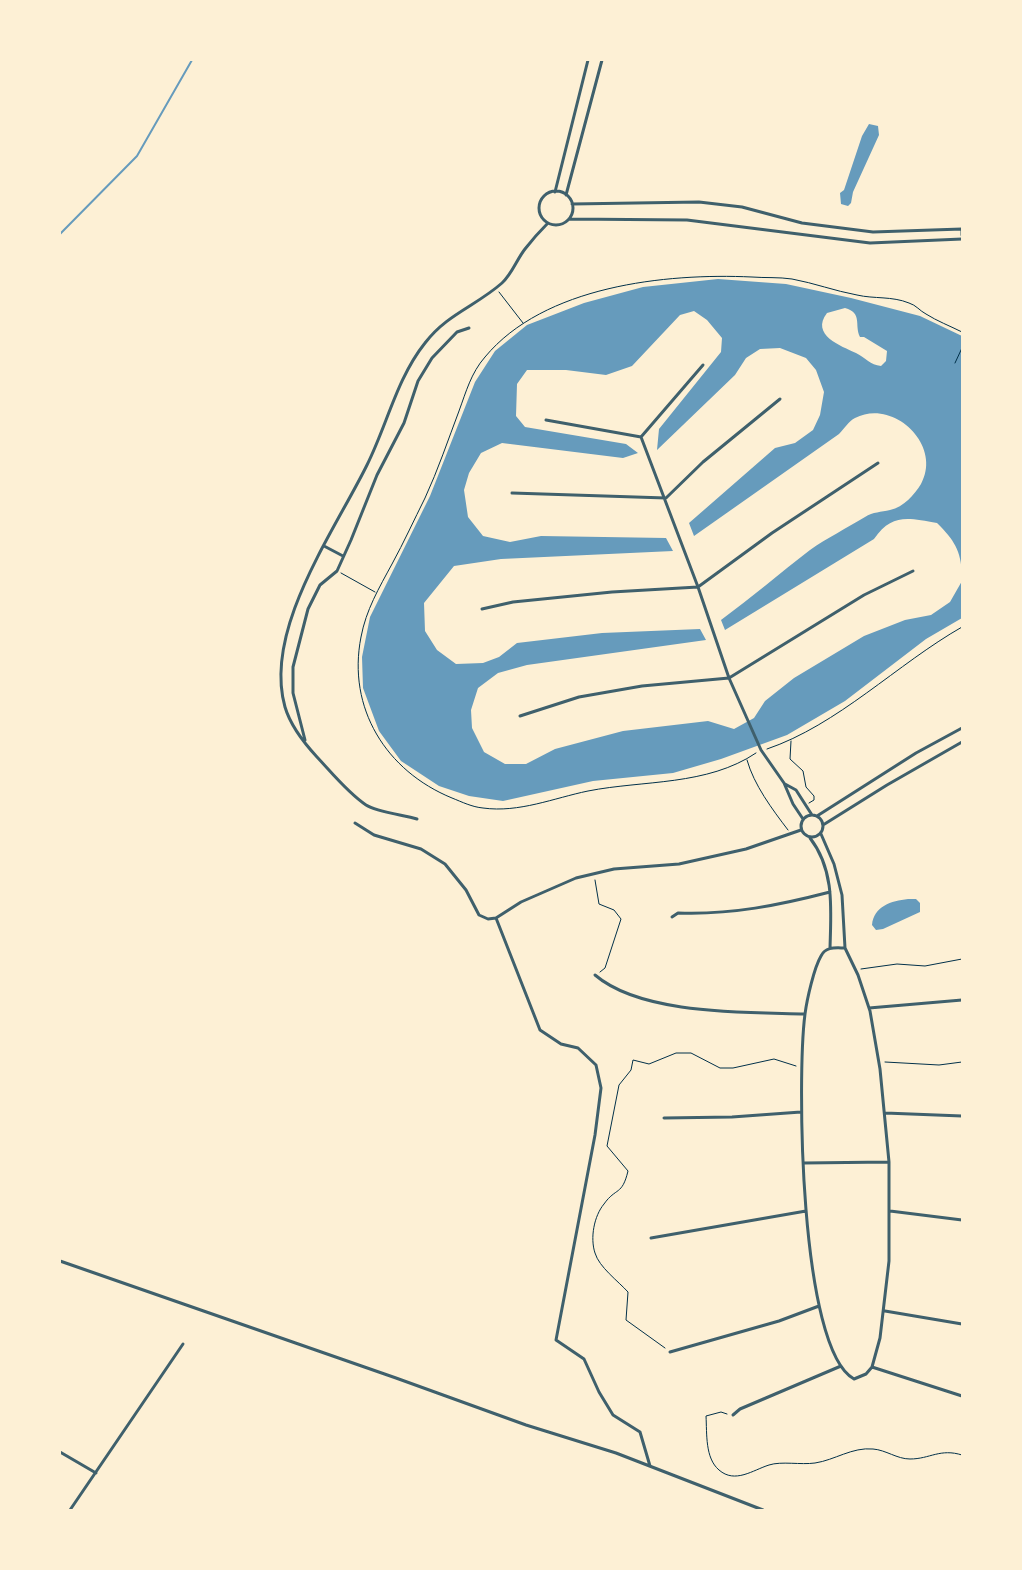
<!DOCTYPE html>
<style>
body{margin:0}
#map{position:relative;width:1022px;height:1570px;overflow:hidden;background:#fdf0d5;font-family:"PT Sans",sans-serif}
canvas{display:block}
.frame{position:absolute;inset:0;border:61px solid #fdf0d5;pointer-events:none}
</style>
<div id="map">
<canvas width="1022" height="1570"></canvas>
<div class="frame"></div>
</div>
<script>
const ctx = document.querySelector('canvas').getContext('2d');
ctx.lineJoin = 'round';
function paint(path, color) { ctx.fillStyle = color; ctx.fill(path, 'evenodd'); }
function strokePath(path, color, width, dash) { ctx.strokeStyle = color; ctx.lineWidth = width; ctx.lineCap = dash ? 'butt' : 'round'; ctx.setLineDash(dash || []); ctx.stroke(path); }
const water = new Path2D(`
 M869 124 878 126 879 135 853 192 851 203 848 206 841 204 840 193 844 190 862 136Z
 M718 279 786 284 851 298 920 316 962 336V575C961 550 954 540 937 523 908 518 892 513 874 539L725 630 721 620C751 598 780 573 810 550 827 538 847 528 865 517 873 512 881 512 890 510 904 507 914 495 921 484 943 445 893 398 855 418 849 421 844 429 839 434L694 536 689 523 775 448 795 443 813 430 820 415 824 392 816 370 806 358 780 348 760 349 746 358 735 375 657 450 659 429 721 352 722 338 707 320 694 311 680 315 632 366 606 375 566 370H527L517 384 516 416 525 427 626 444 638 453 623 458 502 443 481 453 469 473 464 490 468 517 483 536 510 542 541 536 666 538 673 551 501 559 454 566 424 603 425 631 437 650 456 664 483 663 499 657 517 643 602 633 700 629 706 640 527 665 498 673 478 688 471 710 472 728 484 752 505 764H526L555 749 623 731 708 721 734 729 754 718 765 701 794 678 864 636 905 620 931 615 950 602 962 581V618L926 639 845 701 787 735 721 759 673 773 593 781 503 801 469 796 439 786 401 761 379 731 363 688 362 657 370 617 430 496 475 382 495 351 527 325 584 303 643 287ZM845 308C863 313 854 325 860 337H864L887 351 886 361 881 366C870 365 866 358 856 353 841 346 810 335 827 313Z
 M908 899H916L920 903V912L883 929 876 930 872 925C874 906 891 901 908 899Z`);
const stream = new Path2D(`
 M60 234 137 156 192 60`);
const path = new Path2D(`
 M499 292 523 323
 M955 363 962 348
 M341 573 375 592
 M791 741 790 759 803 771 806 787 814 796V800L809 803
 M767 749C838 725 897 664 962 627
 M756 753C707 786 644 780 588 791 554 798 519 813 483 808 472 807 462 802 452 798 386 771 347 708 361 637 366 610 379 588 392 564 404 542 414 520 425 498 438 470 448 440 459 411 466 392 471 373 485 357 544 286 665 273 752 277 765 278 779 277 792 279 814 283 835 291 857 295 874 299 892 296 909 303 916 305 920 311 926 314 937 321 950 326 962 332
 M747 760C754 785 772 809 788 830
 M595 880 599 904 614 910 621 919 605 968 600 972
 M861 969 897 964 925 966 962 959
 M885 1062 939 1065 962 1062
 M665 1348 626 1320 628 1292C618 1281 599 1267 595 1253 590 1238 594 1216 604 1204 616 1187 622 1196 628 1171L607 1146 619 1085 631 1070 633 1060 649 1064 676 1053H691L720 1068H733L774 1059 796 1066
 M727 1414 721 1412 706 1416C707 1434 705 1458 719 1470 735 1484 753 1470 769 1465 781 1461 801 1465 815 1463 835 1460 852 1447 873 1449 886 1450 897 1459 910 1459 930 1459 940 1448 962 1455`);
const minor = new Path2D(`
 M539 208a17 17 0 1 1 34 0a17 17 0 1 1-34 0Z
 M555 192 588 60
 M566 195 602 60
 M572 204 699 202 742 207 802 223 873 232 962 229
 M569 219 687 220 870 243 962 239
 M962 229V235
 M546 420 641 437 703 365
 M641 437 698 587 729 678 761 750 784 783 793 804 803 819
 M512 493 666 498 703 462 780 399
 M324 546 343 556
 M482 609 513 602 612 592 698 587 772 533 878 463
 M520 716 579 697 642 686 729 678 864 595 913 571
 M305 740 293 693V667L308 609 320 585 337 571 351 540 377 475 404 423 418 381 432 358 457 332 469 328
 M785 784 796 790 812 815
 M801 826a11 11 0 1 1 22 0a11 11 0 1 1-22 0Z
 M817 816 916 753 962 728
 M417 819C404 815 377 812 366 805 348 793 332 773 317 757 305 744 290 724 285 707 263 630 334 532 367 465 387 425 397 378 425 343 447 314 476 306 502 283 512 274 517 259 525 249 532 240 540 231 548 223
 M355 823 374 835 421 849 445 864 466 890 479 915 488 919 496 918 521 902 576 878 614 869 679 864 746 849 801 830
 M823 825 887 785 962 742
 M821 834 834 864 842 895 845 948 858 975 870 1011 880 1069 889 1162V1261L880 1338 872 1367 866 1374 854 1379C799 1349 797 1075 805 1014 807 999 814 968 821 956 826 946 836 948 845 948
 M810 838C835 870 831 910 830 948
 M672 917 678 913C731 915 780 905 830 892
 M496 918 540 1030 561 1044 578 1048 596 1065 601 1088 595 1135 556 1340 584 1359 599 1392 613 1415 640 1432 650 1466
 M595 975C642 1015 745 1012 805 1014
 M869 1008 962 1000
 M885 1113 962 1116
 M664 1118 732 1117 801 1112
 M804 1163 889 1162
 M890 1211 962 1220
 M651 1238 806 1211
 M60 1261 396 1378 526 1425 616 1453 763 1510
 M885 1311 962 1324
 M670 1352 779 1321 819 1306
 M872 1367 962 1396
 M733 1415 740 1409 841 1366
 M60 1452 96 1473
 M70 1510 183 1344`);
paint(water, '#669bbc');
strokePath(stream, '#669bbc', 2);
strokePath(path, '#003049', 1);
strokePath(minor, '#3f606c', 3);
</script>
